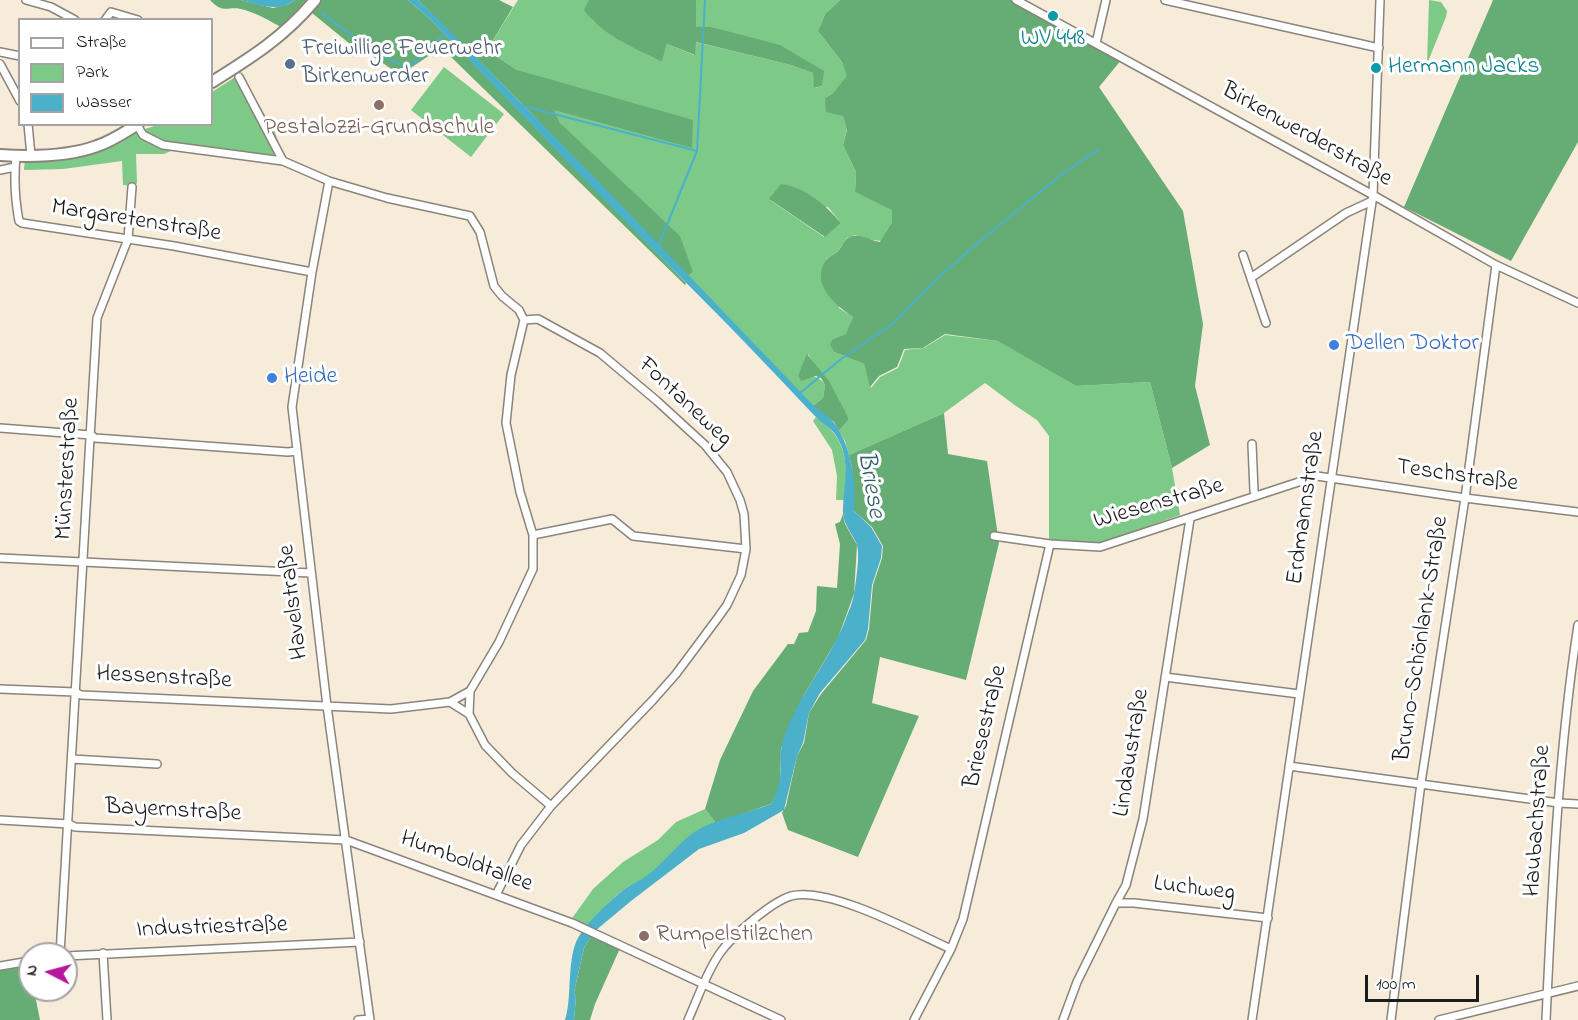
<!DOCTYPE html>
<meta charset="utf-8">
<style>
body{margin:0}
#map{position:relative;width:1578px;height:1020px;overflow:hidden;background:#f7ebda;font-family:"Indie Flower",sans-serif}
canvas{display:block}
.legend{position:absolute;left:18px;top:18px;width:195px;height:108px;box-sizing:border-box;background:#fff;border:2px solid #a4a4a4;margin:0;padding:8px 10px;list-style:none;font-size:18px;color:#1c1c1c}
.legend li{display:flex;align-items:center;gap:12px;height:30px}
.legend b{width:30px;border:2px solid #a4a4a4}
.north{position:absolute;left:18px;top:942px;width:60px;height:60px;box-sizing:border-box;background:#fff;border:2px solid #a4a4a4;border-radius:50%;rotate:276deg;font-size:16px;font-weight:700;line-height:24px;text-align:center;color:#1c1c1c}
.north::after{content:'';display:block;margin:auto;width:21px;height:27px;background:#b5179e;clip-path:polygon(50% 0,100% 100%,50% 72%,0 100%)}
.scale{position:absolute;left:1365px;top:975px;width:114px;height:27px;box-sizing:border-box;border:3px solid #1c1c1c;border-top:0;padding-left:8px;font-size:18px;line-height:21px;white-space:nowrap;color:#1c1c1c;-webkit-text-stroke:4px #fff;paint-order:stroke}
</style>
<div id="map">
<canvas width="1578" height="1020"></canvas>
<ul class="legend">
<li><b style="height:8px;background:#fff"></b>Straße</li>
<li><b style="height:16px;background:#7cc988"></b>Park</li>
<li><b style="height:16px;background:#4bb0ca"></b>Wasser</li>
</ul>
<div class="north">N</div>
<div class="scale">100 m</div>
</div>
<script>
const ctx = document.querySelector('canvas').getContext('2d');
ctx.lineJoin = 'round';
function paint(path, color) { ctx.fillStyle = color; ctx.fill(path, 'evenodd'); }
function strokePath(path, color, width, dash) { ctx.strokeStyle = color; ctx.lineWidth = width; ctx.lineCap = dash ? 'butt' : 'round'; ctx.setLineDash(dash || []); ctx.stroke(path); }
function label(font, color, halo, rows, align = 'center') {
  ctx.font = font + ' "Indie Flower",sans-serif'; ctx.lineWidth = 6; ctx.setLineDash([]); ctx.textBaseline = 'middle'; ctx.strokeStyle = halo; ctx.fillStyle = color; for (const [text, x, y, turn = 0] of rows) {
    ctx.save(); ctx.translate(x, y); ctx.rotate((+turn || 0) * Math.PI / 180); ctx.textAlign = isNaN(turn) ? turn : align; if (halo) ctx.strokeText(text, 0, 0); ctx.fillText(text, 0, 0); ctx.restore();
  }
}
const green = new Path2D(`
 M518 0H589L592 20 623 42 662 62 667 44 694 55 695 42 791 65 813 73 815 88 822 86 823 71 711 27H696V0H840L825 14 818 31 842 62 848 76 833 93 825 98 843 116 847 129 843 145 856 172 855 192 892 209V222L881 241 866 239 855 235 847 238 838 251 826 259 839 308 853 317 847 334 833 339 834 352 864 364 871 388 880 377 898 368 905 350 924 348 945 335 999 341 1076 386 1150 382 1172 468 1180 515 1101 543 1049 541V436L1037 420 1016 406 985 383 944 413 849 455 845 441 839 431 849 419 808 354 798 375C809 378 818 373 825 385L823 398 813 406 688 276 693 272 560 123 553 109 692 147 517 70 487 50ZM770 200 828 207 841 223 824 237Z
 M1429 0 1441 2 1447 11 1446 17 1427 64Z
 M444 67 504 114 471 157 411 110Z
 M240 74 274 130 285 160 173 150 164 154H136L137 183 135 186 123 185 122 161 63 169 24 170 25 159 44 160 158 125 212 124V92Z
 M816 417C847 437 849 466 844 500H836L837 476 832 450 813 421Z
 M705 809 716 823C685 834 673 859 647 877 640 881 633 883 626 888 611 898 599 914 586 927L568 924 593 889 623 862 658 840 676 822Z`);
const forest = new Path2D(`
 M210 0H241L273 8 289 4 295 0H306L281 27C270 21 258 14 245 10 228 4 225 16 210 0Z
 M322 0H408L430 19 686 283 685 285 449 55 439 49 400 75 364 50 361 53 312 13Z
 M418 0H499L513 7 487 50 517 70 693 120 692 148 554 110 560 123 680 236 693 272 688 276 520 102Z
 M589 0H696V27H711L780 45 824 71 822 86 814 88 813 73 791 65 696 42 695 55 667 44 662 62C635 48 603 36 584 10Z
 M840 0H1012L1122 59 1099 87 1183 211 1203 324 1195 386 1210 445 1172 468 1150 382 1076 386 998 341 945 334 923 348 904 349 897 367 879 376 870 387 864 364 834 352 830 344 833 339 846 334 853 317C835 305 810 284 826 260 828 257 833 255 837 252 843 247 844 237 853 236 860 234 873 241 880 242L892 222V210L855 192 856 172 843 145 847 130 843 116 826 112 825 98 833 93 847 76 842 62 818 31 825 14Z
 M1493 0H1578V142L1511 261 1404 207Z
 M781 184C805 187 826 205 841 223L825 237 769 199Z
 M807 354 829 381 849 419 839 431 834 422 813 406 823 398 825 385 821 378 816 376 801 381 798 375Z
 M944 413 948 454 987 461 999 543 966 680 880 657 872 703 919 716 858 857 788 830 782 813 786 806 797 756 804 743 809 713 821 694 866 640 869 629 873 585 882 558 883 546 872 527 854 511 852 468 849 455Z
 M843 514 845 524 857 545 854 594 838 638 804 695 781 748 780 788 771 804 716 823 705 809 720 760 753 691 788 644H794L799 633 808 632 816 611 817 586 837 588 840 544 835 524 840 522Z
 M593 934 621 946 595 1004 590 1020H574L576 997 574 992 584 948Z
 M29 964 30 990H34L40 1020H0V969Z`);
const water = new Path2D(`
 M241 0H295C278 13 260 5 241 0Z
 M408 0H418L438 19 600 183 813 405C820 411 830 417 835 424 852 449 856 481 854 511L871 527 882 546 881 558 872 585 868 629 865 640 820 693 809 713 803 743 797 756 784 810 744 833 699 849 631 901 595 931 584 948 574 992 576 997 574 1020H565C572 999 567 965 576 942 583 926 611 899 626 888 633 883 642 880 649 874 667 860 681 839 701 828 723 817 748 813 771 804 788 776 775 759 785 734 800 694 829 661 845 621 848 612 853 603 854 593 856 582 860 555 857 545 853 534 844 526 843 513 843 490 850 468 841 445 833 426 825 427 812 413 784 383 756 354 728 325 627 224 528 121 430 19Z`);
const stream = new Path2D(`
 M322 13C335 23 396 70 409 65 422 60 434 43 444 34
 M523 106 697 151
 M658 247 697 151 705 0
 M800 393 841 359 895 322 937 279 974 246 1062 174 1099 149`);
const minor = new Path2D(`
 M26 0 51 7 75 20
 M1016 0 1373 195 1496 265 1578 303
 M1165 0 1379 48
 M105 20 111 12 138 20
 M1096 43 1106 0
 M0 52 20 56
 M0 64 20 101
 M239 77 283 161
 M28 124 31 156
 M137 125 143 135 163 145 283 161 329 181 387 198 470 216 480 232 494 286 502 296 519 310 524 320 538 319 600 353 657 401 705 445 727 472 740 500 744 514 746 549 741 575 727 605 717 619 676 674 653 700 551 806 521 845 496 895
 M16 156C14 177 15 200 19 221L22 223 174 246 312 272
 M0 170 15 167
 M329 181 312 272 292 407 327 706 370 1020
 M1243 255 1266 323
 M1252 277 1346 213 1372 201
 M0 428 91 435 95 438 288 452 296 451
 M1252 444 1254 491 1256 496
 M533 535 612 519 633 536 746 549
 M994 536 1050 544 1100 547 1317 476 1465 498 1578 512
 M0 558 311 573
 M1165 677 1299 694
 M0 689 75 692 81 695 391 709 450 702 470 691
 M450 702 469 714 485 745 512 773 551 806
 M469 714 470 691 499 642 533 569V535L520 492 506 423 511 375 524 320
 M72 759 157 764
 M1289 766 1559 803 1578 804
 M0 820 69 824 75 827 346 840 572 923 781 1020
 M1116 903H1134L1268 918
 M103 953 107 1020
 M60 954 97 318 128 239 132 187
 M66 956 360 942
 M0 966 30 961
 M358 1020 370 1019
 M688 1020C698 998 706 973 720 953 732 936 771 902 791 896 829 886 915 933 951 949
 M914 1020 951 949 963 919 1050 544
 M1063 1020 1077 982 1116 903 1126 885 1143 819 1190 519
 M1252 1020 1373 195 1380 0
 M1391 1020 1421 783 1465 498 1496 265
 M1439 1020 1578 986
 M1546 1020C1552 889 1558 755 1578 625`);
const primary = new Path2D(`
 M212 82C252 57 284 37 315 0
 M0 155C32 157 67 157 97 146 112 141 125 132 138 124`);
const markers = [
 [1053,16,6,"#0f9aa8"],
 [290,64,6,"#5c6f8a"],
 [1376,68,6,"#0f9aa8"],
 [379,105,6,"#8d6e63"],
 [1334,345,6,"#3f7fe0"],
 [272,378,6,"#3f7fe0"],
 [644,936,6,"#8d6e63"]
];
const cultureNames = [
 ["WV 448",1053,40],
 ["Hermann Jacks",1388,68,"left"]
];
const serviceNames = [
 ["Freiwillige Feuerwehr",302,50],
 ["Birkenwerder",302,78]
];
const educationNames = [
 ["Pestalozzi-Grundschule",379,129],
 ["Rumpelstilzchen",656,936,"left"]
];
const streetNames = [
 ["Birkenwerderstraße",1306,136,29],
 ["Margaretenstraße",136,222,9],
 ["Fontaneweg",684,403,43],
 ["Münsterstraße",69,469,-87],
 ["Teschstraße",1457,477,8],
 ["Wiesenstraße",1159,505,-16],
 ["Erdmannstraße",1307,508,-82],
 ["Havelstraße",295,602,-97],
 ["Bruno-Schönlank-Straße",1423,639,-81],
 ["Hessenstraße",164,679,3],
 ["Briesestraße",987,727,-77],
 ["Lindaustraße",1133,753,-81],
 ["Bayernstraße",173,812,3],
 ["Haubachstraße",1539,821,-86],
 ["Humboldtallee",466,863,20],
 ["Luchweg",1194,890,7],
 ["Industriestraße",212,929,-2]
];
const shopNames = [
 ["Dellen Doktor",1346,345],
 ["Heide",284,378]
];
const waterNames = [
 ["Briese",869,485,80]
];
paint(green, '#7cc988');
paint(forest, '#65ad74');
paint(water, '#4bb0ca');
strokePath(stream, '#4bb0ca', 2);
strokePath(minor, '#8a847b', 10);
strokePath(primary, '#8a847b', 14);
strokePath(minor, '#fff', 7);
strokePath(primary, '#fff', 10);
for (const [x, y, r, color] of markers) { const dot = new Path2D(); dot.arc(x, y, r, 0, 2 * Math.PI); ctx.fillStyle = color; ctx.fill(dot); strokePath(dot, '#fff', 2); }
label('24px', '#0d838f', '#fff', cultureNames);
label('24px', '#4e5e75', '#fff', serviceNames, 'left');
label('24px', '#785e54', '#fff', educationNames);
label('24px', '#1c1c1c', '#fff', streetNames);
label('24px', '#366cbe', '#fff', shopNames, 'left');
label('italic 26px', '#315f6a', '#fff', waterNames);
</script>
